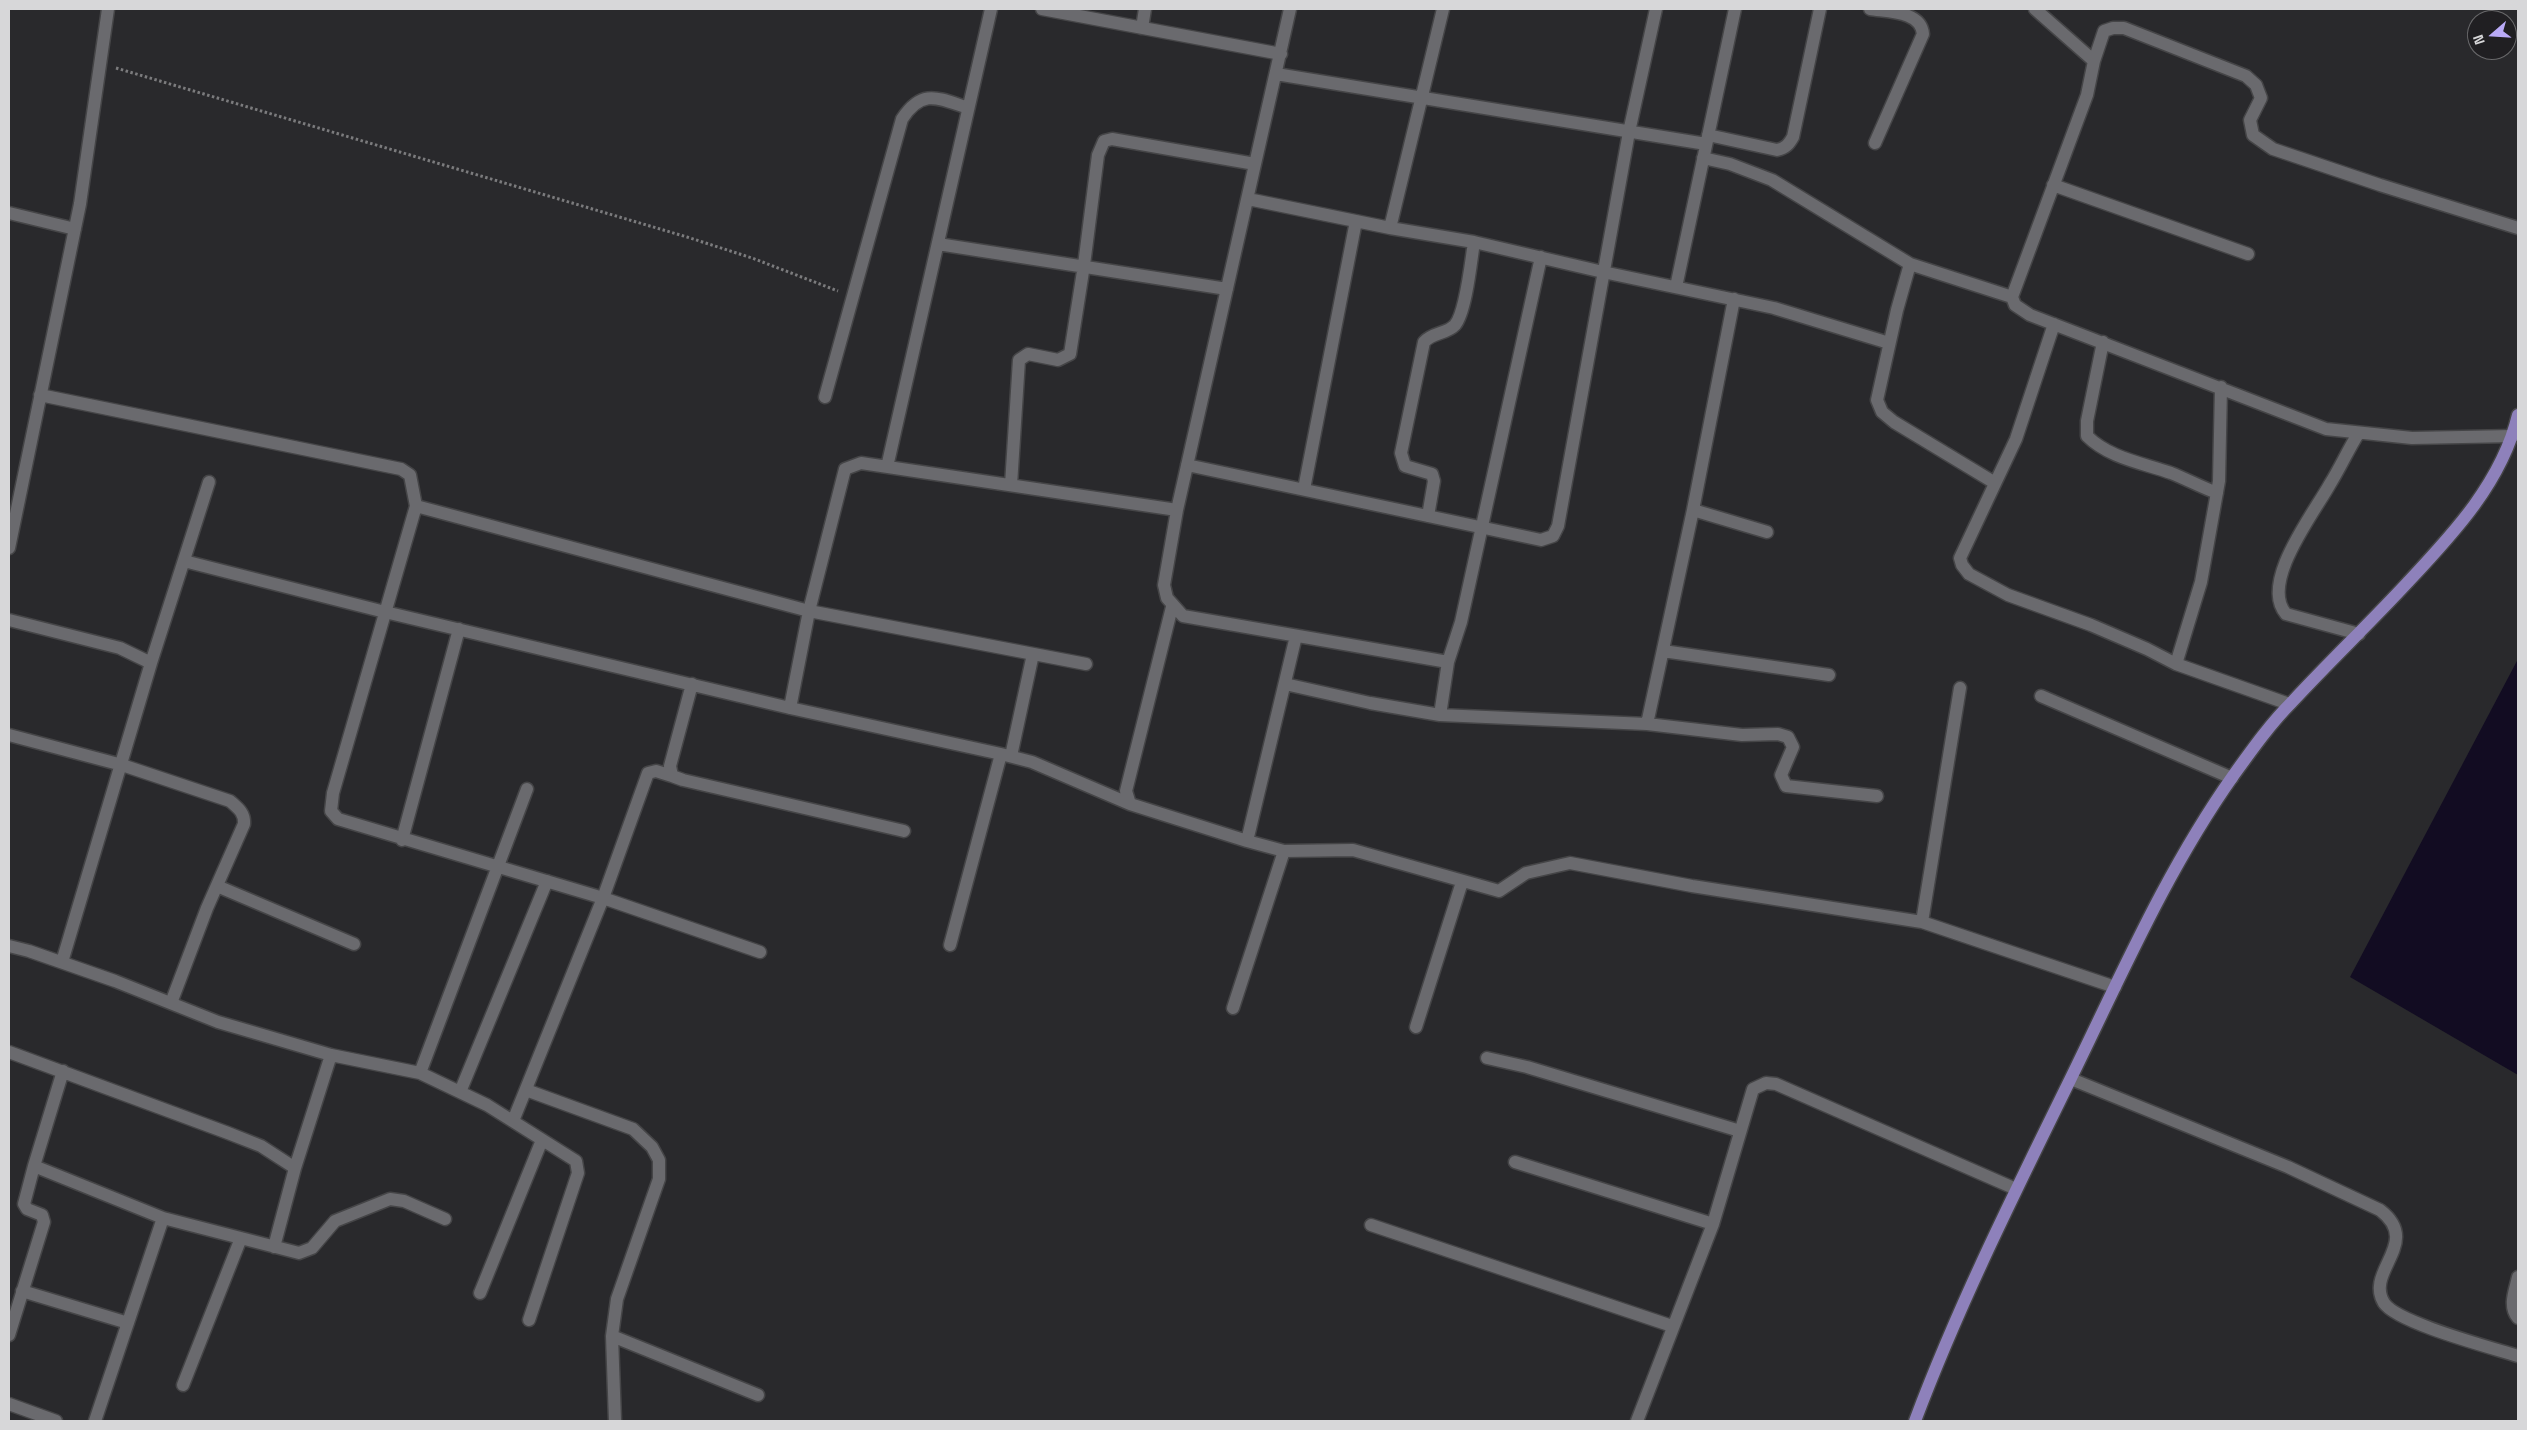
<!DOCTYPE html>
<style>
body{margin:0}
#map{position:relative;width:2527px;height:1430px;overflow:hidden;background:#29292c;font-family:"Space Grotesk",sans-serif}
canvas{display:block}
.frame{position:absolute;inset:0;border:10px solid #d7d7d9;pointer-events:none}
.north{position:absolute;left:2467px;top:10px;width:50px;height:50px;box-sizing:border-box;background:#201f22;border:1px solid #69696b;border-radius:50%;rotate:251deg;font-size:14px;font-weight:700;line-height:20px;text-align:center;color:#d7d7d9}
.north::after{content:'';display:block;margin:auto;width:18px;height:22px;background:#b9aaf7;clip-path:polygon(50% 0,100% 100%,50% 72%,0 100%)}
</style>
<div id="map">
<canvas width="2527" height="1430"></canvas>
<div class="frame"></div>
<div class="north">N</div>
</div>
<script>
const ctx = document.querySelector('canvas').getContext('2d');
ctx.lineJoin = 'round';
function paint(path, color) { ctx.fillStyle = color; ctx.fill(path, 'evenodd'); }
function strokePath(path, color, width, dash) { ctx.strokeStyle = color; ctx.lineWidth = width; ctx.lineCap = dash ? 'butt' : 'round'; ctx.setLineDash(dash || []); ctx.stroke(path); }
const water = new Path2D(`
 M2518 659V1075L2350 977Z`);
const path = new Path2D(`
 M116 68 687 237 752 258 838 291`);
const minor = new Path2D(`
 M1042 9 1281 54
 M1290 9 1177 510 1164 585 1167 598 1183 616 1448 662 1440 715
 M1870 9C1888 12 1921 11 1923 34L1875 143
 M2035 9 2094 61 2087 95 2012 297 2015 305 2030 315 2326 429 2412 438 2513 436
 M1142 28 1145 9
 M2094 61 2104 31 2113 28H2124L2246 76 2256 85 2261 98 2250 120 2253 135 2273 149 2380 185 2518 228
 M1276 74 1706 144
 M1708 135 1777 150C1786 148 1789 144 1793 137L1820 9
 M1703 158 1730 164 1772 180 1910 264 2012 297
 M2053 185 2248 254
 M1248 199 1390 228 1474 242 1603 272 1774 308 1889 343
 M9 213 75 229
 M1390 228 1443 9
 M938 244 1227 289
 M1910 264 1897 310 1877 400 1882 412 1894 422 1995 483
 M1676 287 1735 9
 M1734 299 1693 510 1767 532
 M2054 324 2016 439 1960 558 1962 565 1969 574 2008 595 2091 625 2147 649 2176 664 2289 704
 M2103 342 2087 421V436C2109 458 2143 463 2171 473 2186 479 2201 487 2217 493
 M40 395 401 469 410 475 416 506 333 793 331 811 338 819 603 898 760 952
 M825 397 902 119C922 88 938 98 968 108
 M2358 434C2348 450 2340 468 2330 484 2314 513 2259 583 2286 614L2359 634
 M1187 465 1541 540 1553 536 1558 526 1629 132 1656 9
 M887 467 991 9
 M1011 485 1019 360 1028 354 1058 360 1070 354 1084 265 1098 155 1104 141 1112 139 1255 164
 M1304 489 1356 221
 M416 506 809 611 1086 664
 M1428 516 1434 481 1432 474 1405 466 1401 453 1424 342C1433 332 1447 334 1455 325 1466 312 1471 261 1474 242
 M9 548 80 204 108 9
 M184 561 385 612 790 708 1001 754 1032 762 1130 804 1247 841 1284 851 1353 850 1499 891 1526 873 1570 863 1692 886 1922 922 2115 987
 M9 620 120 648 151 663 62 962
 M1663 651 1829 675
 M1448 662 1461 622 1541 257
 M151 663 209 482
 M2176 664 2201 582 2219 481 2221 387
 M692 684 670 766 672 776 683 780 904 831
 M1285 684 1370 703 1440 715 1647 724 1742 735 1778 734 1788 737 1793 747 1781 775 1786 786 1877 796
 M2041 696 2232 778
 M790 708 809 611 845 469 861 463 1177 510
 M1647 724 1693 510
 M9 735 122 765 230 801C238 808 245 813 244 824L207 908 171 1003
 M1011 756 1033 654
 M1130 804 1126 791 1172 607
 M402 840 459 629
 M1247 841 1296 636
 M217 886 354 944
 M1922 922 1960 688
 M950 945 1001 754
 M9 946 29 951 115 981 218 1022 331 1055 420 1073 487 1105 576 1161 578 1173 529 1320
 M1233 1008 1284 851
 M1416 1027 1462 882
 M9 1052 228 1133 261 1146 295 1168
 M1487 1058 1527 1067 1740 1131
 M63 1071 34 1166 163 1218 299 1253 312 1248 335 1221 390 1199 404 1201 445 1219
 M420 1073 527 789
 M2071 1079 2288 1167 2380 1210C2423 1243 2364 1271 2384 1303 2397 1323 2493 1348 2518 1356
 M526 1090 633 1129 652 1147 659 1160V1179L617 1299 612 1336 615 1421
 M460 1092 547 881
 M513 1121 603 898 648 773 656 771 672 776
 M1515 1162 1713 1224
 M1371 1225 1672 1326
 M274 1247 295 1168 331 1055
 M2518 1277C2515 1291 2508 1306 2518 1318
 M22 1291 128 1323
 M480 1293 542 1140
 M9 1335 44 1222 42 1215 27 1209 24 1204 34 1166
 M612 1336 758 1395
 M183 1385 241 1238
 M9 1404 56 1421
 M95 1421 163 1218
 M1637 1421 1713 1224 1753 1089 1766 1083 1776 1084 2016 1189`);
const major = new Path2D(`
 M1915 1421C1959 1304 2015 1192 2070 1080 2121 976 2166 871 2233 776 2251 751 2270 724 2292 702 2330 661 2370 623 2408 582 2453 534 2502 482 2518 415`);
paint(water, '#120c22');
strokePath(minor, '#454547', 15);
strokePath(major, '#454547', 15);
strokePath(path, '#7b7b7d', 3, [2.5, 2.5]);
strokePath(minor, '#6a6a6e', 12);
strokePath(major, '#8e81bb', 12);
</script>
